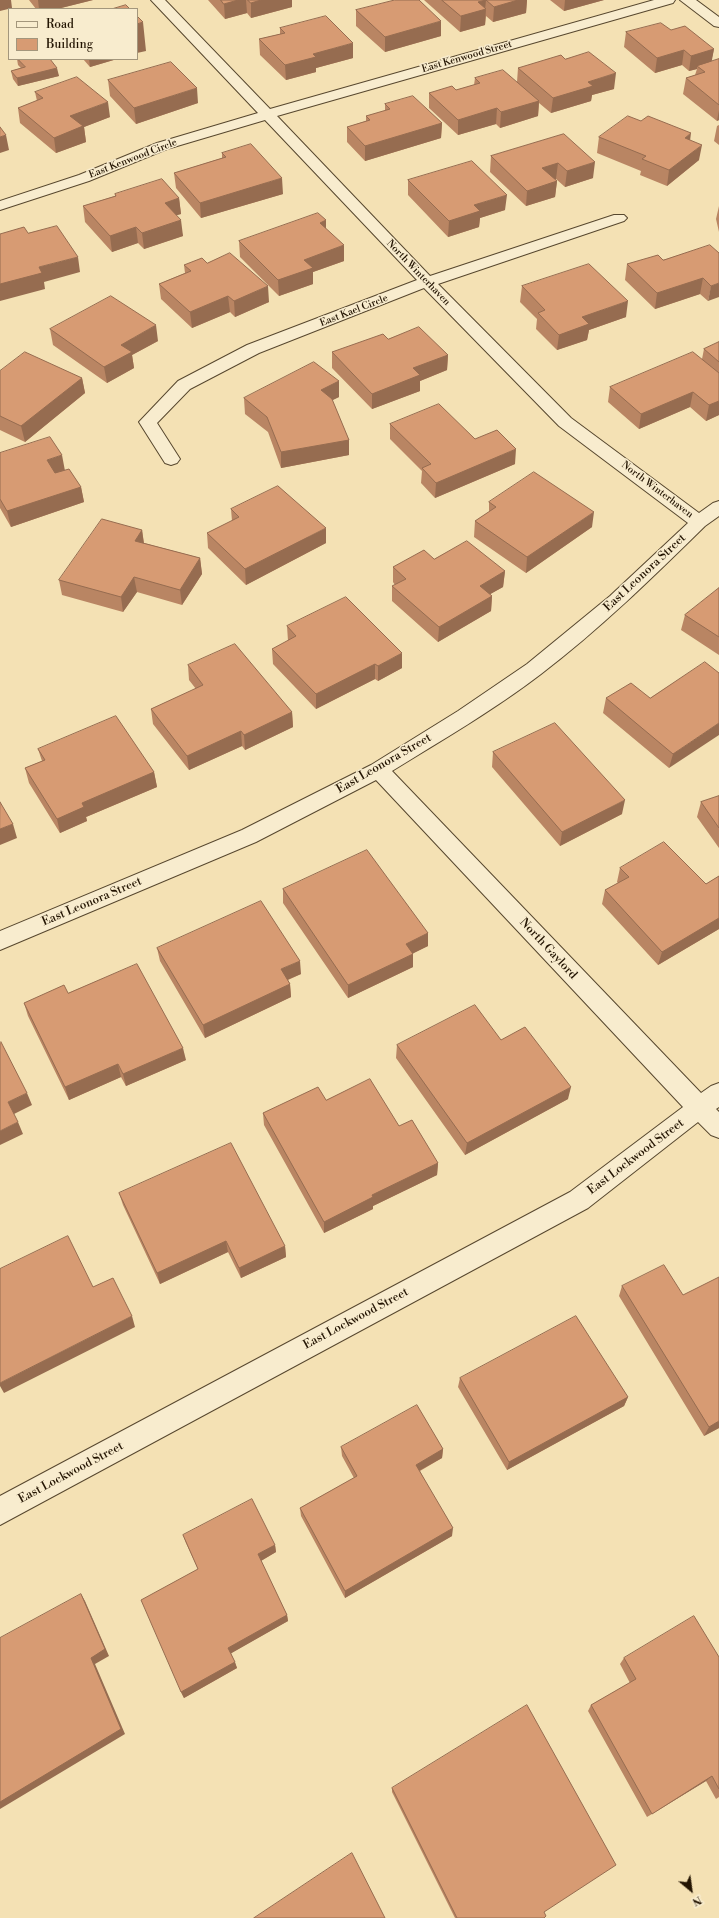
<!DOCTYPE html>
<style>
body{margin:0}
#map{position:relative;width:719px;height:1918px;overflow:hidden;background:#f4e1b4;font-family:"Libre Bodoni",serif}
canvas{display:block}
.legend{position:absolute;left:8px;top:8px;width:130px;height:52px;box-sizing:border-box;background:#f8ecce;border:1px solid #a3967c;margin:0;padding:5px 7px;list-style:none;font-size:12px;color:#231402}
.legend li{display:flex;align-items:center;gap:8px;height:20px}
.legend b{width:20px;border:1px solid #a3967c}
.north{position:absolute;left:671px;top:1870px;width:40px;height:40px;-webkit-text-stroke:3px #f8ecce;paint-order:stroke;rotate:151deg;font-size:11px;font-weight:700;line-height:16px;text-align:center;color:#231402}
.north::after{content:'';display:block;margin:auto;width:14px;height:18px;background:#231402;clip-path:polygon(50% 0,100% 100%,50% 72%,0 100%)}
</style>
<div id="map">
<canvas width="719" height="1918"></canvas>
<ul class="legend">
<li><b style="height:5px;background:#f8ecce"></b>Road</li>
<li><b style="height:11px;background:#d79b73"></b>Building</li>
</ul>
<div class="north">N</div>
</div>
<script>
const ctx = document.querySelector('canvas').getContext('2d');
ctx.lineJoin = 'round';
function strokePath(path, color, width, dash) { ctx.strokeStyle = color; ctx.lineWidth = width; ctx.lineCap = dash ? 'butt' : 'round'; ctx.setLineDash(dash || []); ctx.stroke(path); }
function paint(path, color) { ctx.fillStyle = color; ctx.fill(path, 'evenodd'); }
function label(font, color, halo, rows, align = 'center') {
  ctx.font = font + ' "Libre Bodoni",serif'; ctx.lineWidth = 3; ctx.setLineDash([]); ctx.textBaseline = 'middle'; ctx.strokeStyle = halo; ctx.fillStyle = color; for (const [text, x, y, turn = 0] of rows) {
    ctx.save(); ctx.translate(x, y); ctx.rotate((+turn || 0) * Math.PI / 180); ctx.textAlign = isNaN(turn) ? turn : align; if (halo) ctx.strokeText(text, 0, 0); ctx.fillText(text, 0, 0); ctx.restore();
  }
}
const minor = new Path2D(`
 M151 0H165L270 109 654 0H675L673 3 277 116 430 276 614 215H624L627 218 624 221 438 284 571 418 699 513 713 503 719 501V516L705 526C652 578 600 629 541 674 494 710 442 740 392 771L701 1093 711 1086 719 1083V1107L716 1109 719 1112V1138L711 1135 698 1122 588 1208 0 1525V1496L570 1192 683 1107 376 780 256 842 0 950V931L242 830 371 765 458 711 527 664 610 596 688 523 559 426 424 288 259 353 190 389 157 423 180 459 177 463 171 465 165 463 139 422 178 381 247 345 417 280 265 120 167 149 89 181 0 210V201L79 175 157 143 258 113Z
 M680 0H696L719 17V27L714 26Z`);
const wall = new Path2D(`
 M29 0H93L57 9H36Z
 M208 0H292V7L251 18 247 13 225 19Z
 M424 0H527L526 13 493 22 486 16 485 25 460 32Z
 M550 0H604L564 11Z
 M356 10 441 36 385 52 356 26Z
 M280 28 353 58 316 68V72L286 80 260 55 259 39 280 34Z
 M671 30 714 49 711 62 719 59V120L717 121 683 94 686 78 695 75 697 69 689 71 682 65 655 73 624 47 626 32Z
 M17 59H50L59 76 18 86 13 79 11 71 21 68 18 65Z
 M83 59H117L90 67Z
 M565 59 614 89 592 95 591 101 551 113 539 103 538 116 500 128 496 124 458 135 429 108V93L456 90 474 85 475 78 517 82 518 68Z
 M108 80 198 103 136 124 110 96Z
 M35 92 110 117 84 127 86 142 56 153 20 123 18 108 37 101Z
 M385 104 442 123 441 138 365 161 347 142V127L366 121V116L385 111Z
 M719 125V145L714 141 717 126Z
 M564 134 593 178 565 187 556 179H555L557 181 555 197 526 206 490 172 491 156Z
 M599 137 690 140 699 160 667 186 640 175 641 171 597 153Z
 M222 153 283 194 201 218 176 188 174 173 222 158Z
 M408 180 505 210 480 218 479 227 448 237 408 195Z
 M115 194 179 198 181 214 176 215 183 236 144 249 138 243 112 252 85 222 83 206 115 196Z
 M719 206V232L716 219Z
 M326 220V229L344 261 313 272V284L279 296 240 257 239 241Z
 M719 253 708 301 700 294 655 309 625 280 627 264Z
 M207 263 269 302 235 317 230 312 192 328 161 299 159 284 185 273 184 265Z
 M522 286 626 317 589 330 587 340 557 350 536 329 537 319 520 302Z
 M50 329 158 341 132 355 134 368 107 383 53 345Z
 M388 339 448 355 447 370 420 381V391L372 409 332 368V352Z
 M719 342V415L706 421 690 407 639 429 608 402 610 387 702 359 704 349Z
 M0 371 82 378 85 393 25 442 0 430Z
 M339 381V397L332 400 349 440V455L281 468 268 432 245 414 244 398Z
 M390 424 475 439 515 464 435 498 421 483 422 471 390 439Z
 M0 453 65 470 81 487 84 502 11 527 0 508Z
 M489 502 592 527 526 573 474 537 475 521 489 512Z
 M231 509 326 543 246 585 208 548 207 533 232 521Z
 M142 530 144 543 200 558 202 574 182 605 137 592 123 612 62 595 59 580Z
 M434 559 505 571 503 587 490 594 492 596 491 611 438 642 392 601V586L395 585 393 582V567Z
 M719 588V655L681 630 685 615Z
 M287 626 402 668 378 681 375 679 316 709 273 664 272 649 288 641Z
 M188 665 292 712 293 727 245 750 242 746 189 770 153 724 151 709 196 689 189 680Z
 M719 673 669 768 603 713 606 698H650Z
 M38 749 154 772 157 787 86 817 87 821 60 833 29 783 25 768 42 761Z
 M493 752 622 814 560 846 492 767Z
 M719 796V848L697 817 701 802Z
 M620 868 706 884 719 876V929L658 965 602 904 605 890 618 883 617 882Z
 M283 889 428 933V946L413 953V967L348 998 283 903Z
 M157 948 301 974 288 980 290 984 291 997 205 1038 160 961Z
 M68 993 186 1060 126 1086 121 1077 69 1100 28 1016 24 1003Z
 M501 1040 568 1099 465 1155 396 1058 397 1045Z
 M326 1100 399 1126 438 1163 437 1175 373 1206V1209L324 1233 264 1125 263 1113Z
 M119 1193 285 1246 286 1257 241 1278 228 1252 160 1284 123 1205Z
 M622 1286 683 1295 719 1428 704 1436 619 1296Z
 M460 1378 628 1397 624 1406 507 1470 458 1387Z
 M341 1447 443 1449 442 1458 420 1471 452 1536 345 1598 301 1516 300 1508 354 1478 342 1456Z
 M183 1535 275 1545 276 1552 261 1561 287 1615 288 1621 231 1653 237 1668 184 1698 181 1692 198 1569 186 1543Z
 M719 1657V1797L716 1799 706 1781 647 1817 588 1711 591 1705 630 1683 620 1664 624 1658Z
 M392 1788 544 1912V1918H455L392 1792Z`);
const shadedWall = new Path2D(`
 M0 0H11L12 8 0 11Z
 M38 0H93L57 9H39Z
 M238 0H246L247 13 225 19 224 4Z
 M261 0H292V7L251 18V3Z
 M486 0 485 10 486 9 485 25 460 32 461 16 478 2Z
 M518 0H527L526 13 493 22 494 7Z
 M565 0H604L564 11Z
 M441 21V36L385 52V37Z
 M143 22 146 51 137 53V24Z
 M353 43V58L316 68V72L286 80 285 65 313 54Z
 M714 49 711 65 697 66V69L689 71 691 56Z
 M684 50 682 65 655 73 657 58Z
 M89 59H117L90 67Z
 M57 68 59 76 18 86 17 78Z
 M616 73 614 89 592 95 591 101 551 113 553 98 588 82Z
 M197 88 198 103 136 124 134 108Z
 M539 101 538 116 500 128 501 112Z
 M108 102 110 117 84 127 86 142 56 153 54 138 70 116Z
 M497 108 496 124 458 135V120Z
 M719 110V120L717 121Z
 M442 123 441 138 365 161V146Z
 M691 133 689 149 685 138Z
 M6 135 9 150 0 153V137Z
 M702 145 699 160 667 186 669 170Z
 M595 162 593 178 565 187 567 171Z
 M558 163 556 179 541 183 542 168Z
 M282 178 283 194 201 218 200 203Z
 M557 181 555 197 526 206 527 191Z
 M507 195 505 210 480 218 479 227 448 237 449 221 474 205Z
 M179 198 181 214 167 218 165 203Z
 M181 220 183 236 144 249 142 233Z
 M326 220V236L320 223Z
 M136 227 138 243 112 252 110 236Z
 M344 245V261L313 272V284L279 296 278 280 304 260Z
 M78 257 80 272 44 282 45 289 0 301V284L39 267Z
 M703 278 700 294 655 309 657 293Z
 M719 283V297L708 301 711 286Z
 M268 286 269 302 235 317 234 301Z
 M228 296 230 312 192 328 190 312Z
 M628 301 626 317 589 330 587 340 557 350 559 335 582 317Z
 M156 325 158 341 132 355 134 368 107 383 104 367 121 345Z
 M448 355 447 370 420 381V391L372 409V394L413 368Z
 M82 378 85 393 25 442 21 426Z
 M339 381V397L321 406V390Z
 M693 392 690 407 639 429 641 414Z
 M719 401V415L706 421 709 405Z
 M349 440V455L281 468V452Z
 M516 449 515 464 435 498 436 483Z
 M62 455 65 471 50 476 47 460Z
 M81 487 84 502 11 527 7 511Z
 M594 512 592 527 526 573 527 557Z
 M326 528V543L246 585 245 569Z
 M142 530 144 545 135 541Z
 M200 558 202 574 182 605 180 590Z
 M505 571 503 587 478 601 480 586Z
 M134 577 137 592 123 612 121 597Z
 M492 596 491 611 438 642 439 627Z
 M402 653V668L378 681V666Z
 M375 664V679L316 709V694Z
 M292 712 293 727 245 750 244 735Z
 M719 723V735L669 768 673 754Z
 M241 731 242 746 189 770 187 756Z
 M154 772 157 787 86 817 87 821 60 833 57 819 82 803Z
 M625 800 622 814 560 846 562 832Z
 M13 824 17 838 0 845V829Z
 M719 918V929L658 965 662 952Z
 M428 933V946L406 957V944Z
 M413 954V967L348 998V985Z
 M300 961 301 974 282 982 281 969Z
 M290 984 291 997 205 1038 203 1025Z
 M183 1048 186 1060 126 1086 123 1074Z
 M118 1064 121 1077 69 1100 65 1087Z
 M571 1087 568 1099 465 1155 467 1143Z
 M27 1093 32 1105 12 1115 8 1102Z
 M18 1122 23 1134 0 1145V1131Z
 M438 1163 437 1175 373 1206V1209L324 1233V1222L372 1195Z
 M226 1241 228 1252 160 1284 157 1273Z
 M285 1246 286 1257 241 1278 239 1268Z
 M132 1316 135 1327 4 1393 0 1386V1383Z
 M628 1397 624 1406 507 1470 509 1462Z
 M719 1421V1428L704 1436 709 1427Z
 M443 1449 442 1458 415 1473 416 1465Z
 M453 1528 452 1536 345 1598V1591Z
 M275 1545 276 1552 259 1562 258 1554Z
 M81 1594 85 1601 109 1656 95 1664 125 1734 0 1809V1802L91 1658Z
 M287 1615 288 1621 230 1654 228 1648Z
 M235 1662 237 1668 184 1698 181 1692Z
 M712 1776 706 1781 647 1817 652 1814Z`);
const building = new Path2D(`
 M221 0H238L224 4Z
 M248 0H261L251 3Z
 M395 0H419L441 21 385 37 356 10Z
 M442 0H518L494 7 486 0 478 2 486 9 461 16Z
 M126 5 130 9H112Z
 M137 16 143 22 137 24Z
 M326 16 353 43 313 54 316 57 285 65 259 39 285 33 280 28Z
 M661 23 671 30 685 26 714 49 691 56 684 50 657 58 626 32Z
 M589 52 616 73 588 82 593 86 553 98 518 68 561 55 565 59Z
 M18 59H50L57 68 17 78 11 71 25 67Z
 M719 59V105L686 78 705 72 697 66Z
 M171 62 197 88 134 108 108 80Z
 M503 70 539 101 501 112 497 108 458 120 429 93 452 86 456 90 480 83 475 78Z
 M77 77 108 102 70 116 83 126 54 138 18 108 43 98 35 92Z
 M413 96 442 123 365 146 347 127 370 120 366 116 390 109 385 104Z
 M628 116 641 121 648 116 691 133 685 138 702 145 669 170 642 159 646 156 599 137Z
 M0 127 6 135 0 137Z
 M564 134 595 162 567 171 558 163 542 168 557 181 527 191 491 156Z
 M251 144 282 178 200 203 174 173 226 157 222 153Z
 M472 161 507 195 474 205 480 211 449 221 408 180Z
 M162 179 179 198 165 203 181 220 142 233 136 227 110 236 83 206 116 196 115 194Z
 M318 213 326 220 320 223 344 245 304 260 313 268 278 280 239 241Z
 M57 226 78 257 39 267 42 273 0 284V234L24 227 28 233Z
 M710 245 719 253V283L711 286 703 278 657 293 627 264 658 255 663 260Z
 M230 253 268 286 234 301 228 296 190 312 159 284 191 271 184 265 202 258 207 263Z
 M589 264 628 301 582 317 589 324 559 335 538 313 545 310 522 286Z
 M111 296 156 325 121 345 132 352 104 367 50 329Z
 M419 327 448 355 413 368 420 375 372 394 332 352 383 334 388 339Z
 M719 342V362L704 349Z
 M25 352 82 378 21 426 0 416V371Z
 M693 352 719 373V401L709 405 693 392 641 414 610 387Z
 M314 362 339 381 321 390 332 399 349 440 281 452 267 417 244 398Z
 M439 404 475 439 497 430 516 449 436 483 422 468 431 464 390 424Z
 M50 437 62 455 47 460 55 473 69 469 81 487 7 511 0 499V453Z
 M534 472 594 512 527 557 475 521 496 507 489 502Z
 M278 486 326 528 245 569 207 533 239 517 231 509Z
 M102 519 142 530 135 541 200 558 180 590 134 577 121 597 59 580Z
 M467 541 505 571 480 586 492 596 439 627 392 586 406 579 393 567 424 550 434 559Z
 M719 588V637L685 615Z
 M346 597 402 653 378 666 375 664 316 694 272 649 296 636 287 626Z
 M235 644 292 712 244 735 241 731 187 756 151 709 203 685 188 665Z
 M705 662 719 673V723L673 754 606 698 631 683 650 698Z
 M116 716 154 772 82 803 84 807 57 819 25 768 45 760 38 749Z
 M555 723 625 800 562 832 493 752Z
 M719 796V828L701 802Z
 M0 802 13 824 0 829Z
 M664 842 706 884 719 876V918L662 952 605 890 629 877 620 868Z
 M367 850 428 933 406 944 413 954 348 985 283 889Z
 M261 901 300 961 281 969 290 984 203 1025 157 948Z
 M137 964 183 1048 123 1074 118 1064 65 1087 24 1003 64 985 68 993Z
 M475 1005 501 1040 525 1027 571 1087 467 1143 397 1045Z
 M1 1042 27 1093 8 1102 18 1122 0 1131V1043Z
 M370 1079 399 1126 412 1120 438 1163 372 1195 373 1197 324 1222 263 1113 318 1087 326 1100Z
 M231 1143 285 1246 239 1268 226 1241 157 1273 119 1193Z
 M68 1236 93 1287 113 1278 132 1316 0 1383V1269Z
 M664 1265 683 1295 719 1277V1421L709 1427 622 1286Z
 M576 1316 628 1397 509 1462 460 1378Z
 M417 1405 443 1449 416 1465 453 1528 345 1591 300 1508 357 1476 341 1447Z
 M252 1499 275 1545 258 1554 287 1615 228 1648 235 1662 181 1692 141 1600 198 1569 183 1535Z
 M81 1594 105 1649 91 1658 121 1729 0 1802V1638Z
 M694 1616 719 1657V1789L712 1776 652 1814 591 1705 636 1679 624 1658Z
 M527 1705 616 1865 544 1912 546 1916 544 1918H457L392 1788Z
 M352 1853 385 1918H254Z`);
const farStreetnames = [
 ["East Kenwood Street",467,57,-16],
 ["East Kenwood Circle",133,159,-21],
 ["North Winterhaven",418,273,46],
 ["East Kael Circle",354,311,-21],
 ["North Winterhaven",657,490,37]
];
const streetNames = [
 ["East Leonora Street",645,573,-43],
 ["East Leonora Street",384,764,-30],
 ["East Leonora Street",92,902,-23],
 ["North Gaylord",548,949,47],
 ["East Lockwood Street",636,1157,-37],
 ["East Lockwood Street",356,1319,-28],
 ["East Lockwood Street",71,1473,-28]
];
strokePath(minor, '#57472e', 2);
paint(minor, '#f8ecce');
paint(wall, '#b98563');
paint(shadedWall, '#966c50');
paint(building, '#d79b73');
strokePath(building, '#966c50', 1);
label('10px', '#231402', '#f8ecce', farStreetnames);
label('12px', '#231402', '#f8ecce', streetNames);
</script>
